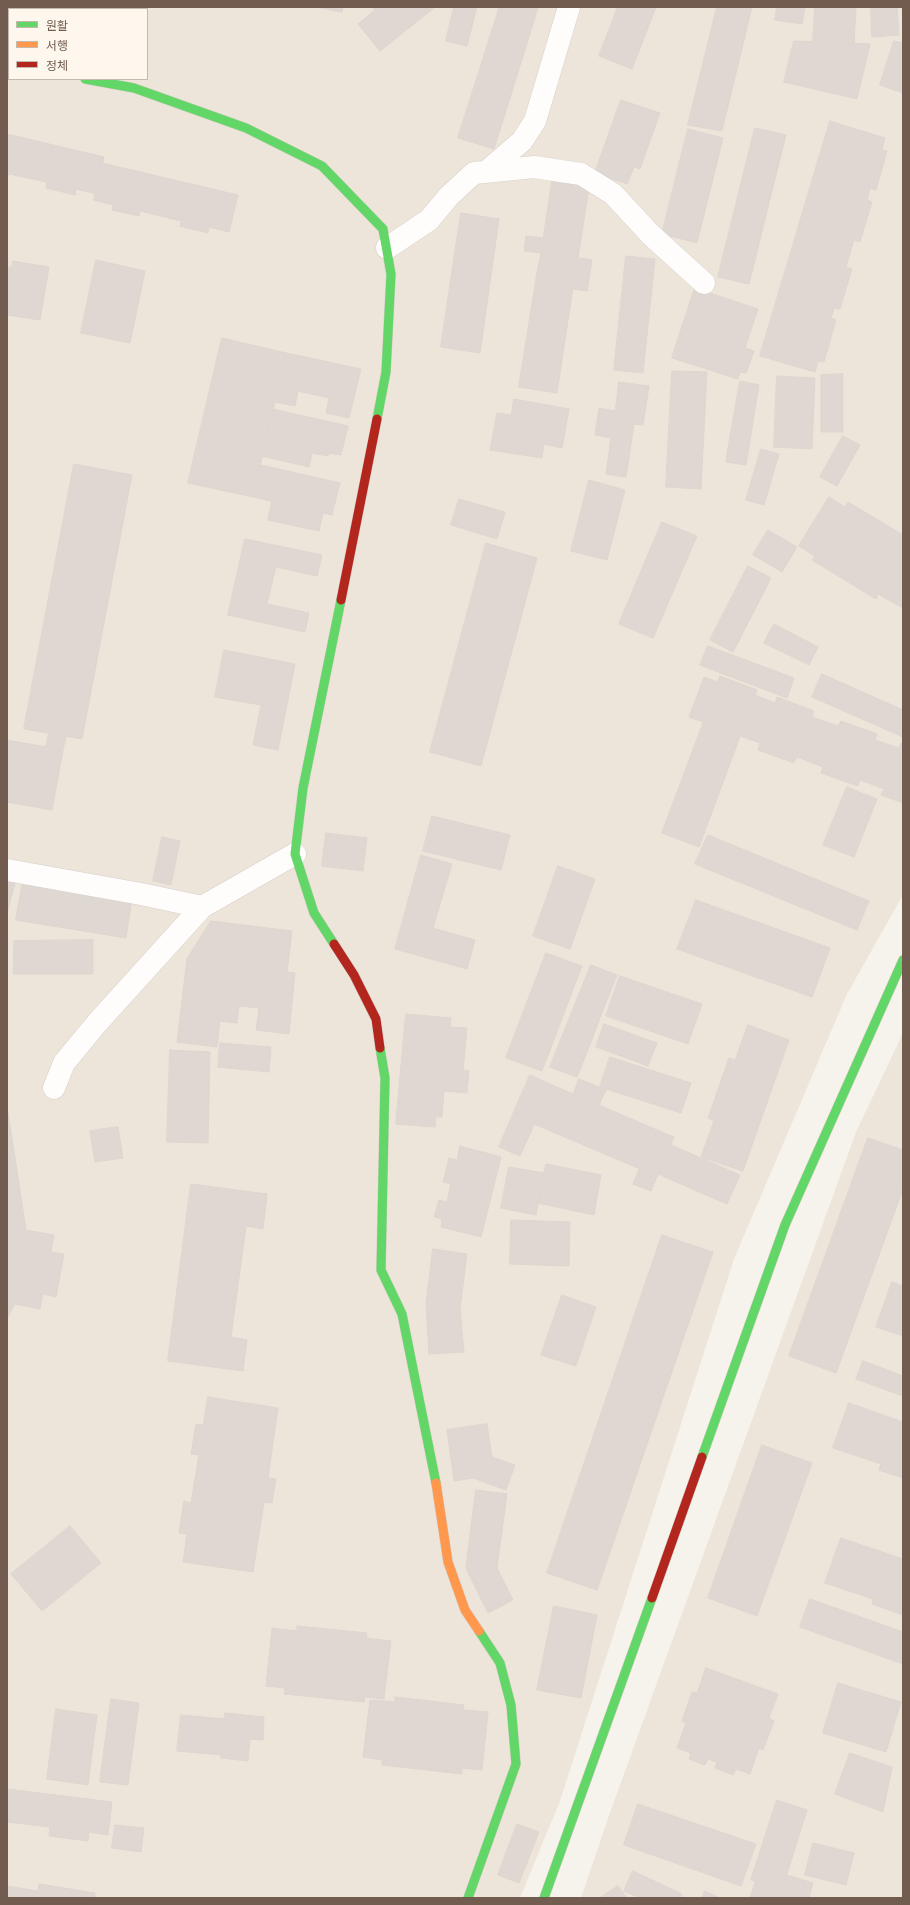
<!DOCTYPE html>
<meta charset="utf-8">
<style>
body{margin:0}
#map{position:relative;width:910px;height:1905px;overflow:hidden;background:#f6f2ec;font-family:"Roboto Condensed","Noto Sans KR",sans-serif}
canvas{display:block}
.frame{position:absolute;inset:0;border:8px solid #725b4f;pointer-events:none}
.legend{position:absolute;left:8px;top:8px;width:140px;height:72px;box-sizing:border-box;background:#fdf7ee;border:1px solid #c5b9ae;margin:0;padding:5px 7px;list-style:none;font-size:12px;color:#725b4f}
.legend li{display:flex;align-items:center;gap:8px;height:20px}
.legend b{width:20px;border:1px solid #c5b9ae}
</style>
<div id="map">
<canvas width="910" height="1905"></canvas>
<div class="frame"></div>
<ul class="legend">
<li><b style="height:5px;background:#63d668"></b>원활</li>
<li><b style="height:5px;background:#ff974d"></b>서행</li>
<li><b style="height:5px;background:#b3261e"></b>정체</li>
</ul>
</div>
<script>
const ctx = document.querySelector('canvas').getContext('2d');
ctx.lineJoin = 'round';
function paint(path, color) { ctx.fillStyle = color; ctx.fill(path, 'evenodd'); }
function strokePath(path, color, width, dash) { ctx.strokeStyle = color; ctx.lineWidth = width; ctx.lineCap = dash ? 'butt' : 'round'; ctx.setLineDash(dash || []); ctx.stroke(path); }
const residential = new Path2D(`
 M7 7H903V895L847 994 734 1259 560 1801 520 1898H7ZM9 9H147V79H9Z
 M903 1033V1898H581L607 1821 856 1132Z`);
const building = new Path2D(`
 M8 7H31L30 9H9V13H7Z
 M31 7H64L63 9H33Z
 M317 7H343L342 12Z
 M372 7H435L380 51 358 24 375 10Z
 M454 7H477L467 46 446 41Z
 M499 7H538L533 24 498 12Z
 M618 7H656L632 69 599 56Z
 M717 7H752L722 131 688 125Z
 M777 7H805L802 24 775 20Z
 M815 7H856L854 44 813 42Z
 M871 7H897L899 35 872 37Z
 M498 12 533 24 494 149 458 138Z
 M794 41 870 44 857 99 784 82Z
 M894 41 903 43V93L880 85Z
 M621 100 660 113 640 169 634 167 627 184 595 173Z
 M830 121 885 138 882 150 887 151 876 190 870 188 867 200 872 202 860 242 854 240 846 267 852 269 840 309 834 308 831 318 836 320 824 362 818 361 815 372 760 356Z
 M755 128 786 135 749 284 718 277Z
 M688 129 723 138 697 243 662 234Z
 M7 134 104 157 96 194 76 189 75 195 46 188 47 182 9 174 7 178Z
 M102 163 238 195 229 232 209 227 208 233 180 226 181 221 140 211 139 216 112 210 113 205 94 200Z
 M552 181 589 187 578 258 592 260 587 291 573 289 575 274 538 268 541 253 524 251 526 236 543 238Z
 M461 213 499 219 480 353 441 347Z
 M626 256 655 259 643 373 614 370Z
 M96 260 145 271 130 343 81 333Z
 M13 261 49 267 40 320 7 315V301Z
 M7 267H12L7 301Z
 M538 268 575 274 557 393 519 387Z
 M695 288 758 309 745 348 682 327Z
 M682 327 754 351 746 373 740 372 738 379 672 358Z
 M222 338 286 353 253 497 188 483Z
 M286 353 361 369 349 418 326 413 329 398 298 391 295 406 275 402Z
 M672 371 707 372 701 489 666 487Z
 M843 374V432H821V375Z
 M777 376 815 378 812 449 774 447Z
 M740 381 759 385 746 465 726 462Z
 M619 382 649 386 643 425 634 424 626 477 606 474 611 438 595 435 599 408 615 411Z
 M514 399 569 409 562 448 544 444 542 458 490 450 497 413 511 415Z
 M273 409 348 426 341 455 329 453 328 456 312 453 309 467 262 456Z
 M843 436 860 445 837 486 820 477Z
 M761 449 779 454 764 505 746 500Z
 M74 464 132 475 82 739 24 729Z
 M261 465 340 483 332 515 253 497Z
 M589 480 625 490 607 560 571 551Z
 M829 497 845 507 848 502 903 535V608L878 594 876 599 812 560 815 556 799 546Z
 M459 499 505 512 497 539 451 525Z
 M272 502 323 513 319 531 268 520Z
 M662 522 697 536 653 638 619 624Z
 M768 530 797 547 782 572 753 555Z
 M245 539 322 555 317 576 276 567 267 604 309 613 305 632 228 615Z
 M486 543 537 558 481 766 430 752Z
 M748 566 771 578 733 652 710 640Z
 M774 624 818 647 809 665 764 643Z
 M708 646 794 678 787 698 700 665Z
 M224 650 295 664 278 750 253 745 261 705 215 697Z
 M822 674 903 710V737L812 697Z
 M720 676 757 690 755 695 775 703 777 697 814 711 812 717 838 726 841 721 877 734 875 740 899 748 901 743H903V803L881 795 884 789 860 780 858 786 821 773 823 767 797 757 794 763 758 750 760 743 740 736 738 742 701 729 703 722 689 717 704 677 718 682Z
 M701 729 738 742 699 847 662 833Z
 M49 733 66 736 63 750 46 747Z
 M7 740 63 750 52 810 7 802Z
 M847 787 877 799 854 857 823 845Z
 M432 816 510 835 501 870 423 851Z
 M326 833 367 838 363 871 322 866Z
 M708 835 869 901 857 930 695 864Z
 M162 837 180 841 171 885 153 881Z
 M421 855 452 864 433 928 475 940 467 969 395 949Z
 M558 866 595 879 570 949 533 936Z
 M7 881 15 883 7 913Z
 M23 881 132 899 126 938 16 920Z
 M696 900 830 948 812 997 677 949Z
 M211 921 292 931 287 972 295 973 289 1034 256 1030 259 1008 239 1006 237 1023 220 1021 217 1047 177 1042 187 959Z
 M93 940V974H13L14 941Z
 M546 953 582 966 542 1071 506 1058Z
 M591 965 617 975 605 1005 579 995Z
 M620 976 702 1004 688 1044 606 1016Z
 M579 995 605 1005 591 1042 564 1032Z
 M406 1014 451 1018 450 1027 467 1028 463 1070 469 1071 467 1093 444 1091 442 1117H436L435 1127 396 1124Z
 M604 1024 657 1043 648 1066 596 1047Z
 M748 1025 789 1040 743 1171 701 1157 714 1121 708 1118 729 1058 735 1060Z
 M564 1032 591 1042 577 1077 550 1067Z
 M220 1043 271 1047 269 1072 218 1067Z
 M170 1050 210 1052 208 1143 167 1142Z
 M610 1057 691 1083 681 1113 600 1087Z
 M530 1075 552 1085 520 1156 499 1147Z
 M579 1079 606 1090 599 1105 657 1130 640 1169 534 1124 552 1085 573 1094Z
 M7 1106 26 1230 54 1235 51 1252 64 1254 56 1297 43 1294 40 1309 15 1304 7 1318Z
 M118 1127 123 1158 95 1162 90 1131Z
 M657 1130 674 1137 651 1191 633 1184Z
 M868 1138 903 1150V1189L836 1373 789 1356Z
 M671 1145 740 1175 727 1204 658 1174Z
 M460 1146 501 1157 481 1237 441 1227 442 1219 434 1217 439 1200 447 1202 451 1184 443 1182 449 1158 457 1160Z
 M546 1164 601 1175 594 1215 538 1203Z
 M509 1167 544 1173 536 1215 501 1208Z
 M191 1184 267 1194 263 1229 246 1226 231 1337 247 1340 243 1371 168 1361Z
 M511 1220 570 1222 569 1266 510 1264Z
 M662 1235 713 1252 597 1590 547 1573Z
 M433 1249 467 1254 460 1309 464 1352 429 1354 426 1304Z
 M892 1282 903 1286V1336L876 1327Z
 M562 1295 596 1307 576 1366 541 1355Z
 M863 1361 903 1376V1396L856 1379Z
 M208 1397 278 1408 268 1478 276 1479 272 1503 264 1502 253 1572 183 1562 187 1534 179 1533 184 1501 191 1503 199 1455 191 1454 196 1424 203 1425Z
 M849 1403 903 1422V1478L879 1470 881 1464 833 1448Z
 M487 1424 492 1457 515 1465 506 1490 473 1478 454 1481 447 1430Z
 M762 1445 812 1463 757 1616 708 1598Z
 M476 1490 507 1494 497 1568 513 1600 488 1613 466 1568Z
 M70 1526 101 1563 42 1611 11 1574Z
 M841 1538 903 1559V1615L872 1604 873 1599 825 1583Z
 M810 1599 903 1632V1664L800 1627Z
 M554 1606 597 1615 581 1698 537 1690Z
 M297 1626 367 1633 366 1638 391 1641 384 1699 365 1697 364 1702 284 1694 285 1688 266 1686 272 1628 297 1631Z
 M706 1668 778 1694 769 1718 774 1721 763 1750 759 1748 750 1774 736 1769 733 1775 715 1768 717 1762 708 1759 705 1765 689 1759 691 1753 677 1748 686 1723 682 1721 692 1692 697 1693Z
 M838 1683 901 1702 886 1752 823 1733Z
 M395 1697 464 1705 463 1710 488 1712 482 1770 462 1768V1774L382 1765V1760L363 1757 370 1700 395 1702Z
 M111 1699 139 1703 128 1785 100 1782Z
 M56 1709 97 1715 88 1785 47 1779Z
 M225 1713 264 1717 263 1740 250 1739 248 1761 221 1758Z
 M181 1715 225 1719 221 1755 177 1751Z
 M850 1753 892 1767 883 1812 835 1794Z
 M7 1789 112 1802 108 1835 89 1832 88 1841 49 1836 50 1827 7 1822Z
 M777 1800 807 1810 782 1890 751 1880Z
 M638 1804 756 1844 741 1886 624 1845Z
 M517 1824 539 1832 519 1883 498 1875Z
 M115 1825 144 1828 141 1852 112 1848Z
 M813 1843 854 1853 846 1885 805 1875Z
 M633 1871 682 1894 680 1898H640L624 1891Z
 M787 1875 813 1883 809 1898H750L755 1882 782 1890Z
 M39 1884 95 1893V1898H7V1886L38 1891Z
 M618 1886 627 1898H600Z
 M705 1891 720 1898H702Z`);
const street = new Path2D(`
 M7 65H9
 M486 172 522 141 535 121 569 7
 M387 248 429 220 449 196 474 173 534 167 581 174 613 194 651 235 704 283
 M7 870 141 894 202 907
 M54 1088 64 1063 97 1023 202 907 295 854`);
const fast = new Path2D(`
 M85 79 134 88 246 128 322 166 383 229 391 274 386 372 377 419
 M334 944 314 913 295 854 303 788 341 600
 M380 1048 385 1078 381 1270 402 1314 436 1483
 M702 1457 785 1225 903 960
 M468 1898 516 1764 511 1705 500 1663 479 1631
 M544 1898 652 1598`);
const slow = new Path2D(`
 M436 1483 448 1562 465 1610 479 1631`);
const jam = new Path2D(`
 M341 600 377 419
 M334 944 354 975 376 1019 380 1048
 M652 1598 702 1457`);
paint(residential, '#eee5da');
paint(building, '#dfd8d2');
strokePath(building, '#ded6cf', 1);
strokePath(street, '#d5cfca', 23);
strokePath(fast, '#d4cec7', 10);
strokePath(slow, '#d4cec7', 10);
strokePath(jam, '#d4cec7', 10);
strokePath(street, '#fefdfc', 22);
strokePath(fast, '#63d668', 9);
strokePath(slow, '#ff974d', 9);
strokePath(jam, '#b3261e', 9);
</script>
